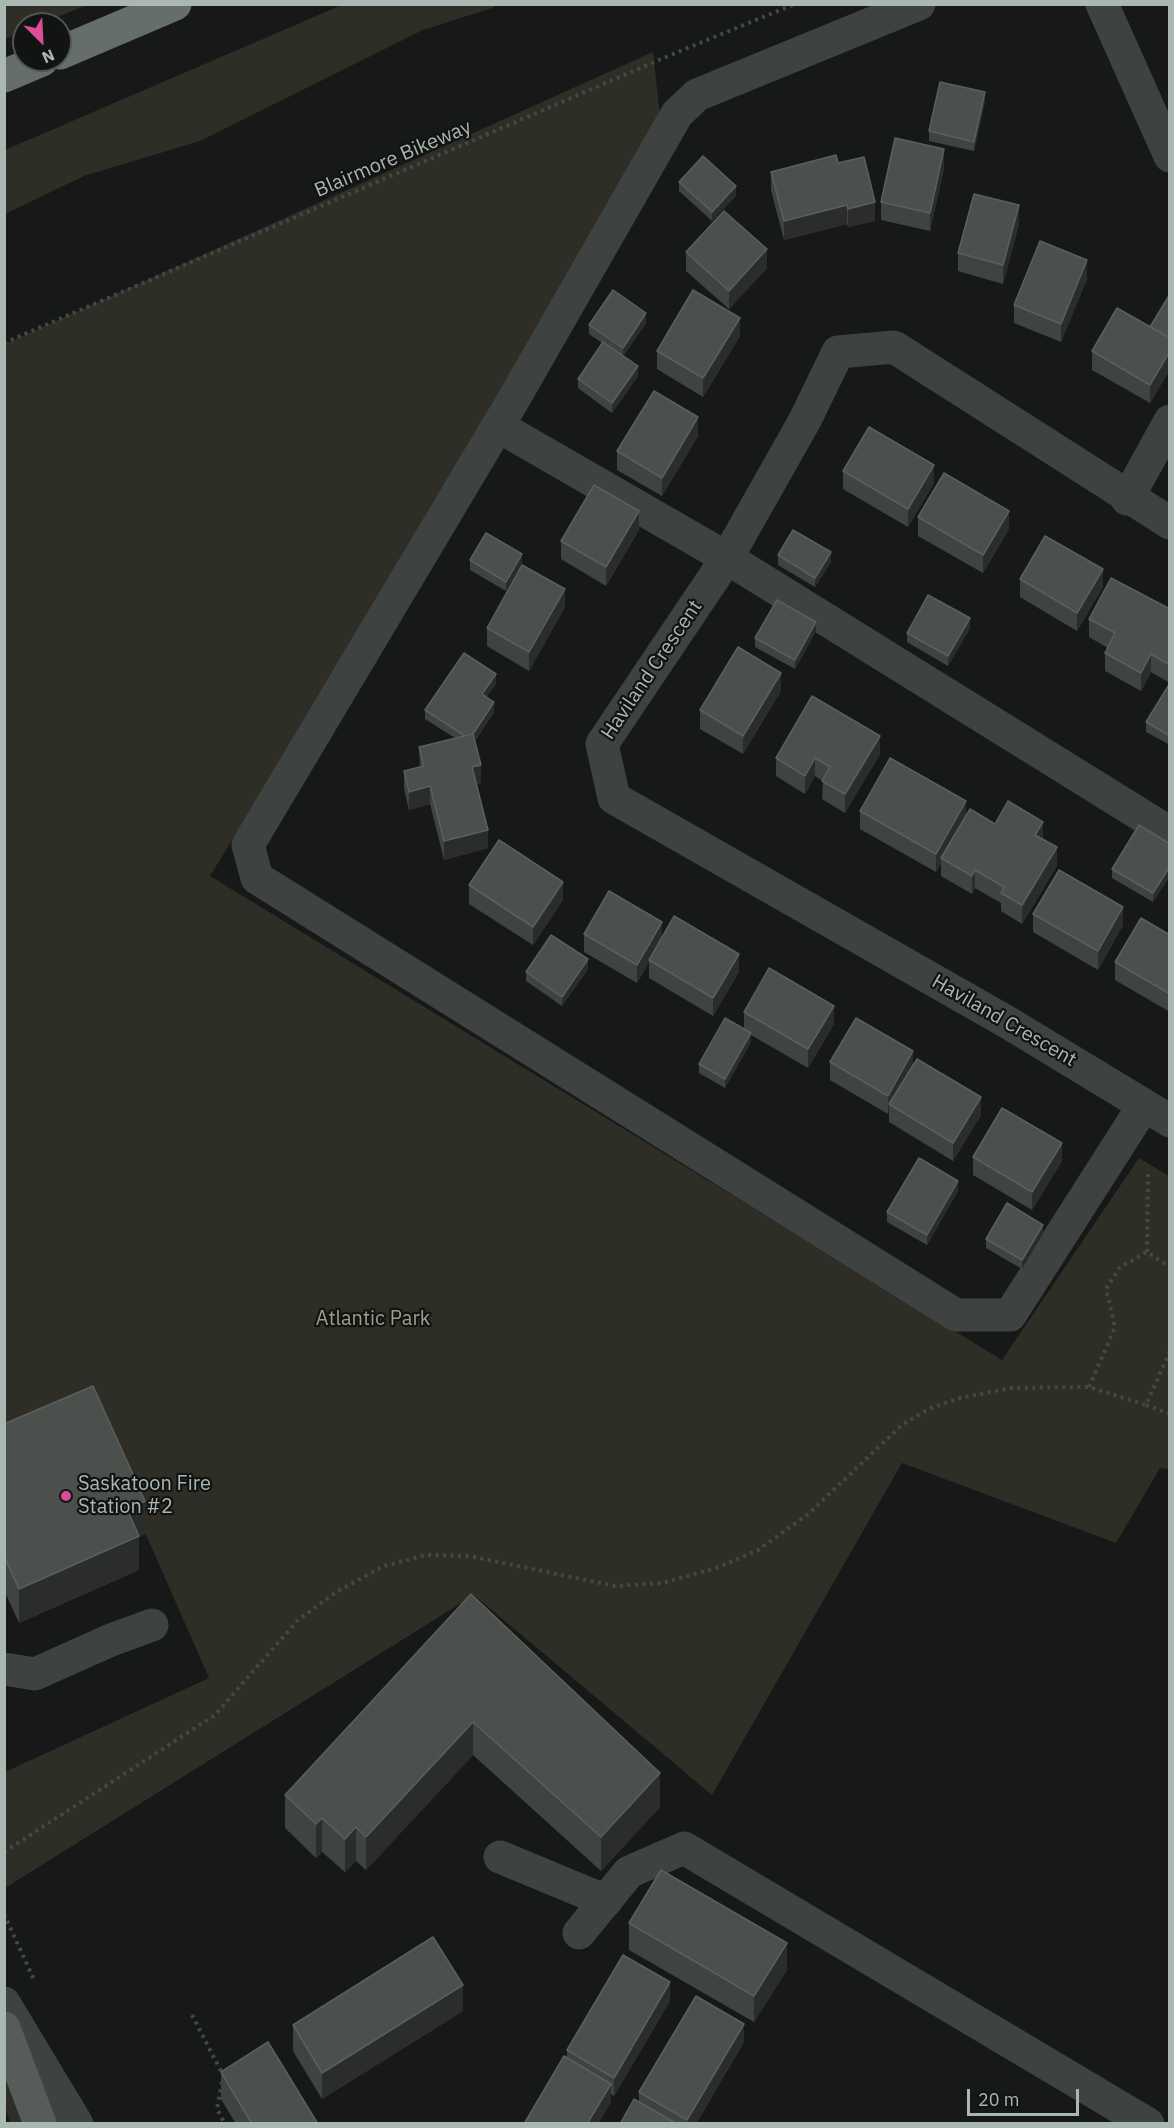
<!DOCTYPE html>
<style>
body{margin:0}
#map{position:relative;width:1174px;height:2128px;overflow:hidden;background:#171919;font-family:"IBM Plex Sans",sans-serif}
canvas{display:block}
.frame{position:absolute;inset:0;border:6px solid #abb7b1;pointer-events:none}
.north{position:absolute;left:12px;top:12px;width:60px;height:60px;box-sizing:border-box;background:#121414;border:2px solid #4f5553;border-radius:50%;rotate:156deg;font-size:16px;font-weight:700;line-height:24px;text-align:center;color:#abb7b1}
.north::after{content:'';display:block;margin:auto;width:21px;height:27px;background:#dc4c98;clip-path:polygon(50% 0,100% 100%,50% 72%,0 100%)}
.scale{position:absolute;left:967px;top:2089px;width:112px;height:27px;box-sizing:border-box;border:3px solid #abb7b1;border-top:0;padding-left:8px;font-size:18px;line-height:21px;white-space:nowrap;color:#abb7b1;-webkit-text-stroke:4px #121414;paint-order:stroke}
</style>
<div id="map">
<canvas width="1174" height="2128"></canvas>
<div class="frame"></div>
<div class="north">N</div>
<div class="scale">20 m</div>
</div>
<script>
const ctx = document.querySelector('canvas').getContext('2d');
ctx.lineJoin = 'round';
function paint(path, color) { ctx.fillStyle = color; ctx.fill(path, 'evenodd'); }
function strokePath(path, color, width, dash) { ctx.strokeStyle = color; ctx.lineWidth = width; ctx.lineCap = dash ? 'butt' : 'round'; ctx.setLineDash(dash || []); ctx.stroke(path); }
function label(font, color, halo, rows, align = 'center') {
  ctx.font = font + ' "IBM Plex Sans",sans-serif'; ctx.lineWidth = 4.5; ctx.setLineDash([]); ctx.textBaseline = 'middle'; ctx.strokeStyle = halo; ctx.fillStyle = color; for (const [text, x, y, turn = 0] of rows) {
    ctx.save(); ctx.translate(x, y); ctx.rotate((+turn || 0) * Math.PI / 180); ctx.textAlign = isNaN(turn) ? turn : align; if (halo) ctx.strokeText(text, 0, 0); ctx.fillText(text, 0, 0); ctx.restore();
  }
}
const green = new Path2D(`
 M5 4H87V5L40 24H24V31L5 39Z
 M344 4 497 5 492 8 423 30 200 141 84 176 5 214V150Z
 M653 52 662 133 210 876 1002 1360 1139 1158 1169 1176V1469L1160 1468 1116 1543 902 1463 712 1795 474 1595 5 1888V1772L209 1678 86 1398 5 1433V344Z
 M4 2056 29 2123H10L5 2106Z`);
const path = new Path2D(`
 M4 343 673 54 795 4
 M1147 1252 1148 1169
 M1089 1387 1115 1327 1106 1289 1120 1267 1147 1252 1170 1267
 M1146 1405 1170 1414
 M4 1852 215 1715 298 1620 338 1591 384 1566 426 1555 469 1556 615 1586 662 1583 719 1567 758 1550 807 1515 903 1424 931 1408 960 1398 1010 1388 1089 1387 1146 1405 1170 1351
 M4 1914 35 1982
 M192 2015 223 2075
 M222 2082 217 2109 225 2124`);
const minor = new Path2D(`
 M919 4 697 95 677 114 515 397 248 845 257 878 956 1315H1010L1144 1105
 M1102 4 1170 156
 M498 426 727 558 1170 833
 M1127 499 1170 421
 M1170 523 894 347 838 352 805 420 727 558 602 744 614 798 1007 1022 1170 1121
 M4 1669 35 1674 111 1640 152 1625
 M500 1857 606 1901
 M579 1933 629 1872 684 1848 1148 2124
 M4 2003 77 2124`);
const major = new Path2D(`
 M4 2028 40 2124`);
const highway = new Path2D(`
 M60 53 175 4
 M4 76 42 60`);
const wall = new Path2D(`
 M985 102 974 151 929 141V131Z
 M838 163 875 221 848 227 847 224 784 240 771 190V172Z
 M944 168 930 231 881 220V202Z
 M679 182 736 196 712 221 679 191Z
 M1019 224 1003 284 958 271V253Z
 M686 252 767 268 729 309 686 271Z
 M1087 279 1061 342 1014 323V305Z
 M1170 294V369L1150 403 1092 370V351L1150 327Z
 M646 323 623 356 638 376 612 413 578 388V379L602 343 589 334V325Z
 M740 336 703 397 657 369V351Z
 M698 436 662 496 617 470V451Z
 M843 471 934 483 908 527 843 489Z
 M918 517 1009 529 983 573 918 536Z
 M639 530 606 586 561 559V541Z
 M778 555 831 562 815 587 778 565Z
 M470 560 522 563 506 591 470 570Z
 M1020 579 1103 587 1077 631 1020 597Z
 M565 607 529 671 487 646V628Z
 M1170 609V679L1168 682 1151 672 1141 691 1105 671V653L1108 648 1089 637V619Z
 M970 628 948 666 907 642V633Z
 M816 631 795 669 755 647V638Z
 M1170 683V745L1146 732V722Z
 M496 684 486 697 494 712 475 741 481 783 477 784 488 848 444 860 430 804 409 810 404 789V771L420 767 419 747 455 738 425 719V710Z
 M781 691 743 754 700 729V710Z
 M880 754 845 813 822 799 823 781 815 776 805 794 776 776V758Z
 M860 811 966 815 1043 839 1057 866 1022 924 1001 911V903L975 888 972 894 941 876V864L936 872 860 829Z
 M1170 844V876L1153 902 1112 878V869Z
 M469 885 563 900 533 945 469 904Z
 M1033 914 1123 925 1098 970 1033 932Z
 M584 934 662 937 739 972 713 1016 649 978V962L637 983 584 952Z
 M1170 935V1012L1115 980V962Z
 M588 969 562 1006 526 981V972Z
 M744 1012 834 1024 808 1068 751 1035V1042L725 1088 699 1073V1064L744 1029Z
 M830 1062 913 1065 981 1115 953 1161 889 1122V1111L888 1114 830 1080Z
 M973 1157 1062 1161 1032 1210 973 1175Z
 M958 1191 927 1245 887 1222V1212Z
 M1043 1234 1022 1269 986 1248V1239Z
 M4 1424 145 1534 139 1537V1570L19 1623 4 1590Z
 M471 1594 660 1807 601 1871 473 1755 366 1870 356 1861 345 1872 322 1852 316 1858 285 1828V1795Z
 M629 1923 787 1970 754 2022 629 1950Z
 M670 2001 614 2096 611 2094V2102L598 2124H524L567 2058V2050Z
 M463 2011 322 2099 293 2051V2025Z
 M744 2042 696 2124H620L639 2101V2092Z
 M221 2072 318 2124H236L221 2099Z`);
const shadedWall = new Path2D(`
 M985 92V102L974 151V142Z
 M944 149V168L930 231V213Z
 M736 186V196L712 221V212Z
 M875 202V221L848 227V209Z
 M847 205V224L784 240V221Z
 M1019 205V224L1003 284V265Z
 M767 249V268L729 309V291Z
 M1087 260V279L1061 342V324Z
 M646 313V323L623 357V348Z
 M740 318V336L703 397V378Z
 M1170 351V369L1150 403V385Z
 M638 366V376L612 413V403Z
 M698 417V436L662 496V478Z
 M934 465V483L908 527V509Z
 M639 511V530L606 586V567Z
 M1009 511V529L983 573V555Z
 M831 552V562L815 587V578Z
 M522 554V563L506 591V582Z
 M1103 569V587L1077 631V613Z
 M565 589V607L529 671V652Z
 M970 618V628L948 666V656Z
 M816 622V631L795 669V660Z
 M1151 654V672L1141 691V673Z
 M1170 661V679L1168 682V664Z
 M781 673V691L743 754V736Z
 M496 674V684L482 703V694Z
 M494 702V712L470 748V739Z
 M880 736V754L845 813V794Z
 M815 758V776L805 794V776Z
 M481 765V783L472 785V767Z
 M430 786V804L409 810V792Z
 M966 801V819L941 858V864L936 872V854Z
 M1043 822V840L1035 835Z
 M488 830V848L444 860V841Z
 M1057 847V866L1022 924V905Z
 M1170 866V876L1153 902V893Z
 M975 870V888L972 894V876Z
 M563 882V900L533 945V927Z
 M1123 907V925L1098 970V951Z
 M662 922V940L649 960V962L637 983V965Z
 M739 954V972L713 1016V998Z
 M588 959V969L562 1006V997Z
 M834 1006V1024L808 1068V1049Z
 M751 1033V1042L725 1088V1079Z
 M913 1051V1070L889 1104V1111L888 1114V1096Z
 M981 1097V1115L953 1161V1143Z
 M1062 1143V1161L1032 1210V1192Z
 M958 1181V1191L927 1245V1235Z
 M1043 1225V1234L1022 1269V1260Z
 M145 1501V1534L139 1537V1570L19 1623V1589L127 1509Z
 M473 1722V1755L366 1870V1837Z
 M660 1773V1807L601 1871V1837Z
 M322 1818V1852L316 1858V1824Z
 M356 1827V1861L345 1872V1839Z
 M787 1943V1970L754 2022V1996Z
 M670 1982V2001L614 2096V2078Z
 M463 1985V2011L322 2099V2073Z
 M744 2024V2042L696 2124H687V2120Z
 M611 2084V2102L598 2124H587Z`);
const building = new Path2D(`
 M940 82 985 92 974 142 929 131Z
 M895 138 944 149 930 213 881 202Z
 M836 155 838 163 864 157 875 202 848 209 847 205 784 221 771 172Z
 M703 156 736 186 712 212 679 182Z
 M974 194 1019 205 1003 265 958 253Z
 M724 211 767 249 729 291 686 252Z
 M1040 241 1087 260 1061 324 1014 305Z
 M613 290 646 313 623 348 589 325Z
 M693 290 740 318 703 378 657 351Z
 M1170 294V338L1150 327Z
 M1117 308 1170 338V351L1150 385 1092 351Z
 M603 342 638 366 612 403 578 379Z
 M654 391 698 417 662 478 617 451Z
 M869 427 934 465 908 509 843 471Z
 M944 473 1009 511 983 555 918 517Z
 M594 485 639 511 606 567 561 541Z
 M793 530 831 552 815 578 778 555Z
 M486 533 522 554 506 582 470 560Z
 M1045 536 1103 569 1077 613 1020 579Z
 M522 565 565 589 529 652 487 628Z
 M1111 578 1170 609V661L1168 664 1151 654 1141 673 1105 653 1115 633 1089 619Z
 M928 595 970 618 948 656 907 633Z
 M777 600 816 622 795 660 755 638Z
 M738 647 781 673 743 736 700 710Z
 M464 653 496 674 482 694 494 702 473 734 465 736 425 710Z
 M1170 683V736L1146 722Z
 M812 696 880 736 845 794 822 781 830 767 815 758 805 776 776 758Z
 M473 734 481 765 472 767 488 830 444 841 430 786 409 792 404 771 424 766 419 747Z
 M890 758 966 801 936 854 860 811Z
 M1008 801 1043 822 1035 835 1057 847 1022 905 1001 893 1004 887 975 870 972 876 941 858 970 809 995 824Z
 M1139 825 1170 844V866L1153 893 1112 869Z
 M499 840 563 882 533 927 469 885Z
 M1059 870 1123 907 1098 951 1033 914Z
 M609 891 662 922 637 965 584 934Z
 M674 916 739 954 713 998 649 960Z
 M1141 918 1170 935V994L1115 962Z
 M551 935 588 959 562 997 526 972Z
 M769 968 834 1006 808 1049 744 1012Z
 M725 1018 751 1033 725 1079 699 1064Z
 M856 1018 913 1051 888 1096 830 1062Z
 M917 1059 981 1097 953 1143 889 1104Z
 M1002 1108 1062 1143 1032 1192 973 1157Z
 M919 1158 958 1181 927 1235 887 1212Z
 M1007 1203 1043 1225 1022 1260 986 1239Z
 M93 1386 145 1501 127 1509 139 1536 19 1589 4 1556V1424Z
 M471 1594 660 1773 601 1837 473 1722 366 1837 356 1827 345 1839 322 1818 316 1824 285 1795Z
 M661 1870 787 1943 754 1996 629 1923Z
 M433 1937 463 1985 322 2073 293 2025Z
 M623 1955 670 1982 614 2078 567 2050Z
 M696 1996 744 2024 687 2120 639 2092Z
 M268 2042 318 2124H252L221 2072Z
 M564 2056 611 2084 587 2124H524Z
 M634 2099 677 2124H620Z`);
const markers = [
 [66,1496,6,"#dc4c98"]
];
const streetNames = [
 ["Blairmore Bikeway",393,159,-23],
 ["Haviland Crescent",652,670,-56],
 ["Haviland Crescent",1004,1021,30]
];
const parkNames = [
 ["Atlantic Park",373,1319]
];
const poiNames = [
 ["Saskatoon Fire",78,1484],
 ["Station #2",78,1507]
];
paint(green, '#2e2d26');
strokePath(path, '#434946', 4, [3, 4.5]);
strokePath(minor, '#3e4341', 33);
strokePath(major, '#555c59', 33);
strokePath(highway, '#656e6a', 33);
paint(wall, '#404441');
paint(shadedWall, '#2b2d2c');
paint(building, '#4c504d');
strokePath(building, '#5a605d', 1.5);
for (const [x, y, r, color] of markers) { const dot = new Path2D(); dot.arc(x, y, r, 0, 2 * Math.PI); ctx.fillStyle = color; ctx.fill(dot); strokePath(dot, '#121414', 2); }
label('20px', '#abb7b1', '#121414', streetNames);
label('20px', '#a09c85', '#121414', parkNames);
label('20px', '#abb7b1', '#121414', poiNames, 'left');
</script>
